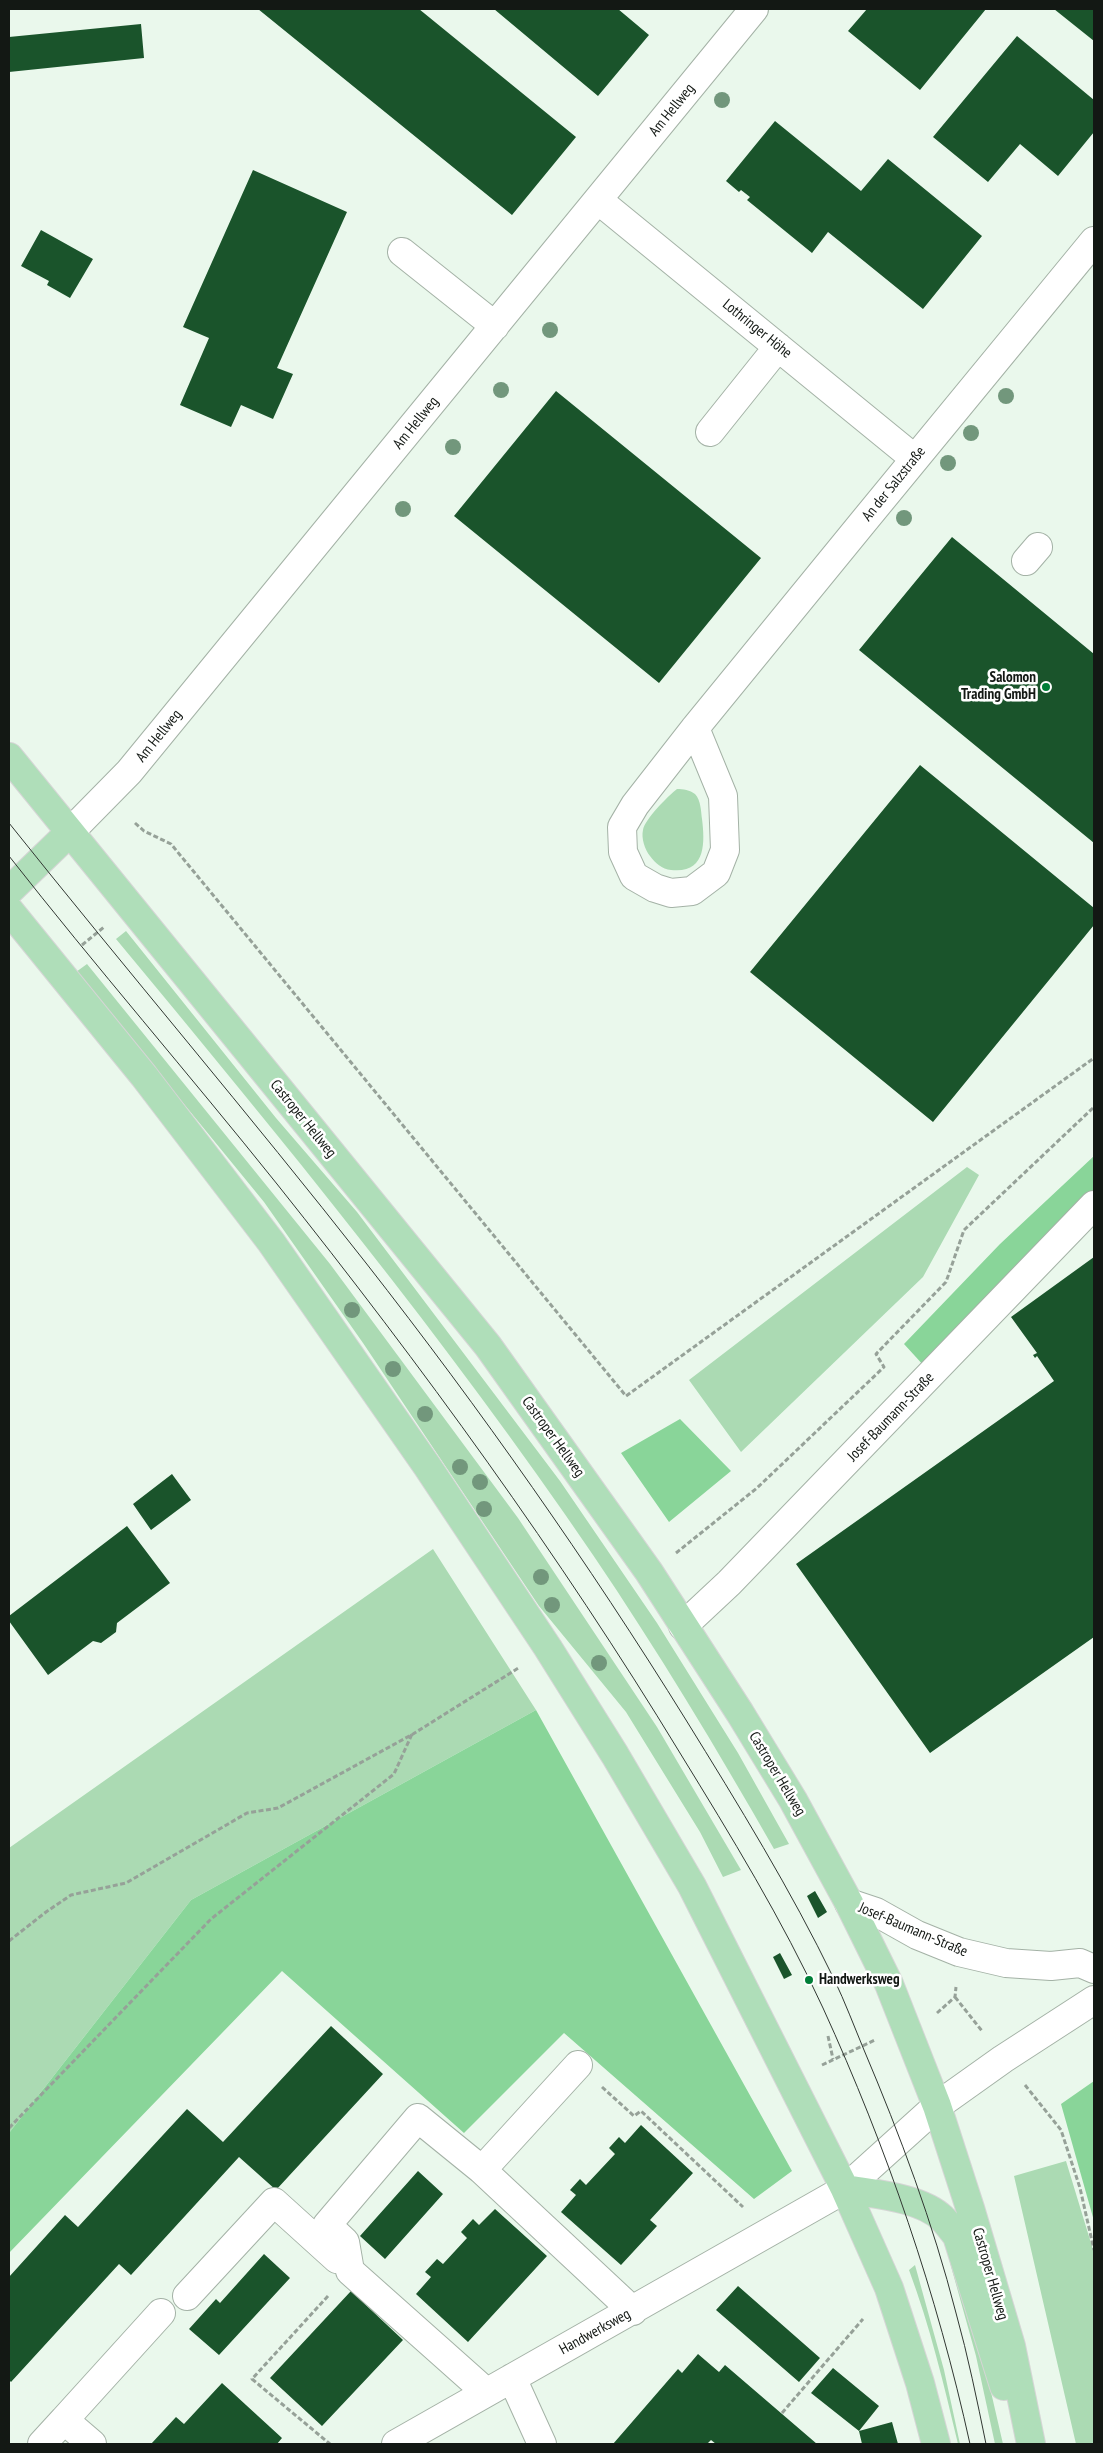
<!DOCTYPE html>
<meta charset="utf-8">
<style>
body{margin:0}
#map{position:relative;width:1103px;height:2453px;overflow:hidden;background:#eaf8ec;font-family:"PT Sans Narrow",sans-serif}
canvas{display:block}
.frame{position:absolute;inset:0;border:10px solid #131814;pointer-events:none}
</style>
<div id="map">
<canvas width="1103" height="2453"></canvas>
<div class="frame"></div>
</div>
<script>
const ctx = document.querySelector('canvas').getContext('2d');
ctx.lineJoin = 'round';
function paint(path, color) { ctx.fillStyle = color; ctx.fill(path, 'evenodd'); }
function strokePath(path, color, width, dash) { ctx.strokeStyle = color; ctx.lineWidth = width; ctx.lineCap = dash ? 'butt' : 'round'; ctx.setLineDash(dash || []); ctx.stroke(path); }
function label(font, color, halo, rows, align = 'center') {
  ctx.font = font + ' "PT Sans Narrow",sans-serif'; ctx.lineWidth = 5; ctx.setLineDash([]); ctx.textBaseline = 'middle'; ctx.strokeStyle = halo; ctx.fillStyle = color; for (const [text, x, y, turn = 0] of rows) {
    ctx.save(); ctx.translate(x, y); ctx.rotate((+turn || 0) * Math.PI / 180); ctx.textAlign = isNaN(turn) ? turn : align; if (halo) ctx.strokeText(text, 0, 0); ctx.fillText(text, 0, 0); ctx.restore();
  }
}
const green = new Path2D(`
 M677 789C683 789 690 790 695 794 701 800 701 812 702 819 705 843 706 874 671 870 662 869 655 863 650 856 645 850 641 838 643 830 645 819 668 796 677 789Z
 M126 931 276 1118 357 1212 560 1481 657 1623 738 1753 789 1844 774 1849C717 1749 658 1651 593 1555 447 1340 282 1139 116 939Z
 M87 964 330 1264 518 1518 657 1727 741 1870 723 1877 700 1832 626 1712 539 1606 363 1343 264 1202 76 972Z
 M967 1167 979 1175 923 1277 741 1452 689 1380Z
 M433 1549 536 1710 191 1900 9 2133V1848Z
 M1066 2161 1094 2253V2444H1076L1014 2176Z
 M949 2259 953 2260 979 2340 1003 2444H995L976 2356Z
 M915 2265 944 2370 960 2444H958C944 2385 930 2326 909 2270Z`);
const forest = new Path2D(`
 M1094 1156V1190L1029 1256 925 1367 904 1344 1000 1244Z
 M680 1419 731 1471 669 1522 621 1453Z
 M536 1710 792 2171 754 2199 564 2033 464 2133 282 1971 9 2253V2133L191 1900Z
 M1094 2081V2221L1061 2104Z`);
const building = new Path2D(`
 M258 9H419L576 137 512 215Z
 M494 9H618L649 35 598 96Z
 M867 9H986L920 90 848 31Z
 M1054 9H1094V41Z
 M141 24 144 58 9 72V37Z
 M1017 36 1094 100V132L1058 176 1020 144 988 182 933 137Z
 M775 121 861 191 888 159 982 236 923 309 828 232 812 253 747 200 750 197 741 190 739 192 726 181Z
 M253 170 347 212 277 368 293 374 273 419 241 405 231 427 180 405 209 338 183 327Z
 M41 230 93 259 70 298 47 285 49 281 21 266Z
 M556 391 761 558 659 683 454 516Z
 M952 537 1094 654V843L859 650Z
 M920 765 1094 908V925L933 1122 750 972Z
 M1094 1257V1637L930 1753 796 1564 1054 1381 1037 1356 1035 1358 1033 1355 1037 1353 1011 1317Z
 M172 1474 191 1500 151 1530 133 1504Z
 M127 1526 170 1583 117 1623 116 1632 101 1643 93 1641 48 1675 9 1621V1616Z
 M815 1891 827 1912 818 1918 807 1896Z
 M780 1953 792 1975 784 1979 773 1957Z
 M331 2026 383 2074 276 2190 239 2157 131 2275 119 2264 11 2382 9 2380V2277L65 2215 78 2227 187 2109 223 2142Z
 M641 2125 693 2173 650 2220 657 2226 621 2265 561 2212 576 2195 570 2190 580 2179 586 2185 615 2154 609 2148 619 2137 625 2143Z
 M418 2171 443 2194 385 2259 360 2236Z
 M495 2209 547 2256 468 2342 416 2294 431 2277 425 2272 437 2259 443 2264 467 2238 461 2232 473 2219 479 2225Z
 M264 2254 290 2278 219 2355 189 2329 216 2299 220 2303Z
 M738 2286 820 2358 799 2382 716 2310Z
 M351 2291 403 2340 322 2426 270 2378Z
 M698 2354 719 2372 725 2365 817 2444H716L711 2440 707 2444H613L678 2369 682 2373Z
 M833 2368 879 2406 859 2431 892 2422 898 2444H862L859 2431 811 2393Z
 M222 2383 282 2438 277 2444H151L176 2417 184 2424Z`);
const path = new Path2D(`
 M135 823 144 831 171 844 626 1396 1094 1058
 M82 945 104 927
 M676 1553 757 1488 884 1367 876 1354 946 1282 964 1230 1094 1107
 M9 1941 46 1912 71 1895 126 1883 247 1813 278 1808 413 1734 520 1667
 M955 1997 982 2031
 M937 2013 955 1997 956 1987
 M828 2036 833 2059
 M822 2065 875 2040
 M1025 2085 1061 2130 1080 2188 1094 2250
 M602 2087 634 2116 641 2111 743 2207
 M9 2128 211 1919 394 1774 412 1734
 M328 2296 252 2379 330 2444
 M782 2413 863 2319`);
const minor = new Path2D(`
 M598 200 915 459
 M402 252 495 326
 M710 432 778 347
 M1026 561 1038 547
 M695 728 723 796 725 850 716 873 692 891 671 893 655 888 634 876 623 852 622 827 635 805 695 728 864 521 1094 241
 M70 832 129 772 754 9
 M683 1626 729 1583 1094 1205
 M849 1903 876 1912 917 1935 959 1952 1006 1963 1051 1966 1080 1963 1094 1969
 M578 2065 482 2170 633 2311
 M482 2170 418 2118 327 2225 345 2242 350 2271 486 2392
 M187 2296 274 2202 337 2259
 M512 2378 542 2444
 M42 2444 64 2420
 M92 2444 64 2420 161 2313
 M396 2444 845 2189 937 2106 1003 2059 1094 2000`);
const major = new Path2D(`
 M9 757 488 1346 649 1572 740 1713 793 1800 849 1903 889 1984 937 2106 970 2208 1011 2346 1031 2444
 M9 891 70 832
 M9 910 144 1076 271 1242 427 1466 548 1648 615 1755 692 1886 845 2189 889 2288 920 2383 936 2444
 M845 2189C873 2194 920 2197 942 2218 947 2223 952 2230 957 2236L1004 2386`);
const tram = new Path2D(`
 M9 823C127 971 250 1115 366 1263 481 1410 588 1562 686 1720 738 1804 791 1890 834 1979 845 2002 854 2026 864 2050 900 2135 933 2223 956 2313 968 2356 977 2400 986 2444
 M9 856C96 967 189 1074 277 1184 422 1366 559 1554 680 1753 731 1836 782 1919 823 2008 887 2148 937 2294 970 2444`);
const trees = [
 [722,100],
 [550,330],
 [501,390],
 [1006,396],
 [971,433],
 [453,447],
 [948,463],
 [403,509],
 [904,518],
 [352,1310],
 [393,1369],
 [425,1414],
 [460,1467],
 [480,1482],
 [484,1509],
 [541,1577],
 [552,1605],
 [599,1663]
];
const markers = [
 [1046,687,5,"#007e37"],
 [809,1980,5,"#007e37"]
];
const streetNames = [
 ["Am Hellweg",672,110,-51],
 ["Lothringer Höhe",757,329,39],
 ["Am Hellweg",416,423,-51],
 ["An der Salzstraße",894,484,-51],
 ["Am Hellweg",159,736,-51],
 ["Castroper Hellweg",303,1119,51],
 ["Josef-Baumann-Straße",891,1417,-46],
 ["Castroper Hellweg",553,1437,54],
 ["Castroper Hellweg",777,1774,59],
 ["Josef-Baumann-Straße",913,1930,23],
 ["Castroper Hellweg",990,2274,74],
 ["Handwerksweg",595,2332,-29]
];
const poiNames = [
 ["Salomon",1036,678],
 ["Trading GmbH",1036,695],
 ["Handwerksweg",819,1980,"left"]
];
paint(green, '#abdab3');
paint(forest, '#89d599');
paint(building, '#1a542b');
strokePath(minor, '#a4b2a6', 30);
strokePath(major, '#d5d5d5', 30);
strokePath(path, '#96a198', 3, [5, 2.5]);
strokePath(minor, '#fff', 28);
strokePath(major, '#afdeb9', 28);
strokePath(tram, '#313732', 1);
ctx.fillStyle = '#72977c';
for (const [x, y] of trees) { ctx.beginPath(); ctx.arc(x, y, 8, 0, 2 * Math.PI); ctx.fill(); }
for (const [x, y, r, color] of markers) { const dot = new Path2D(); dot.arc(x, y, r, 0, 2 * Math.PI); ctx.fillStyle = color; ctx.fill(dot); strokePath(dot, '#fff', 2); }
label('15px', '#131814', '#fff', streetNames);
label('bold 15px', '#131814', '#fff', poiNames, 'right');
</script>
